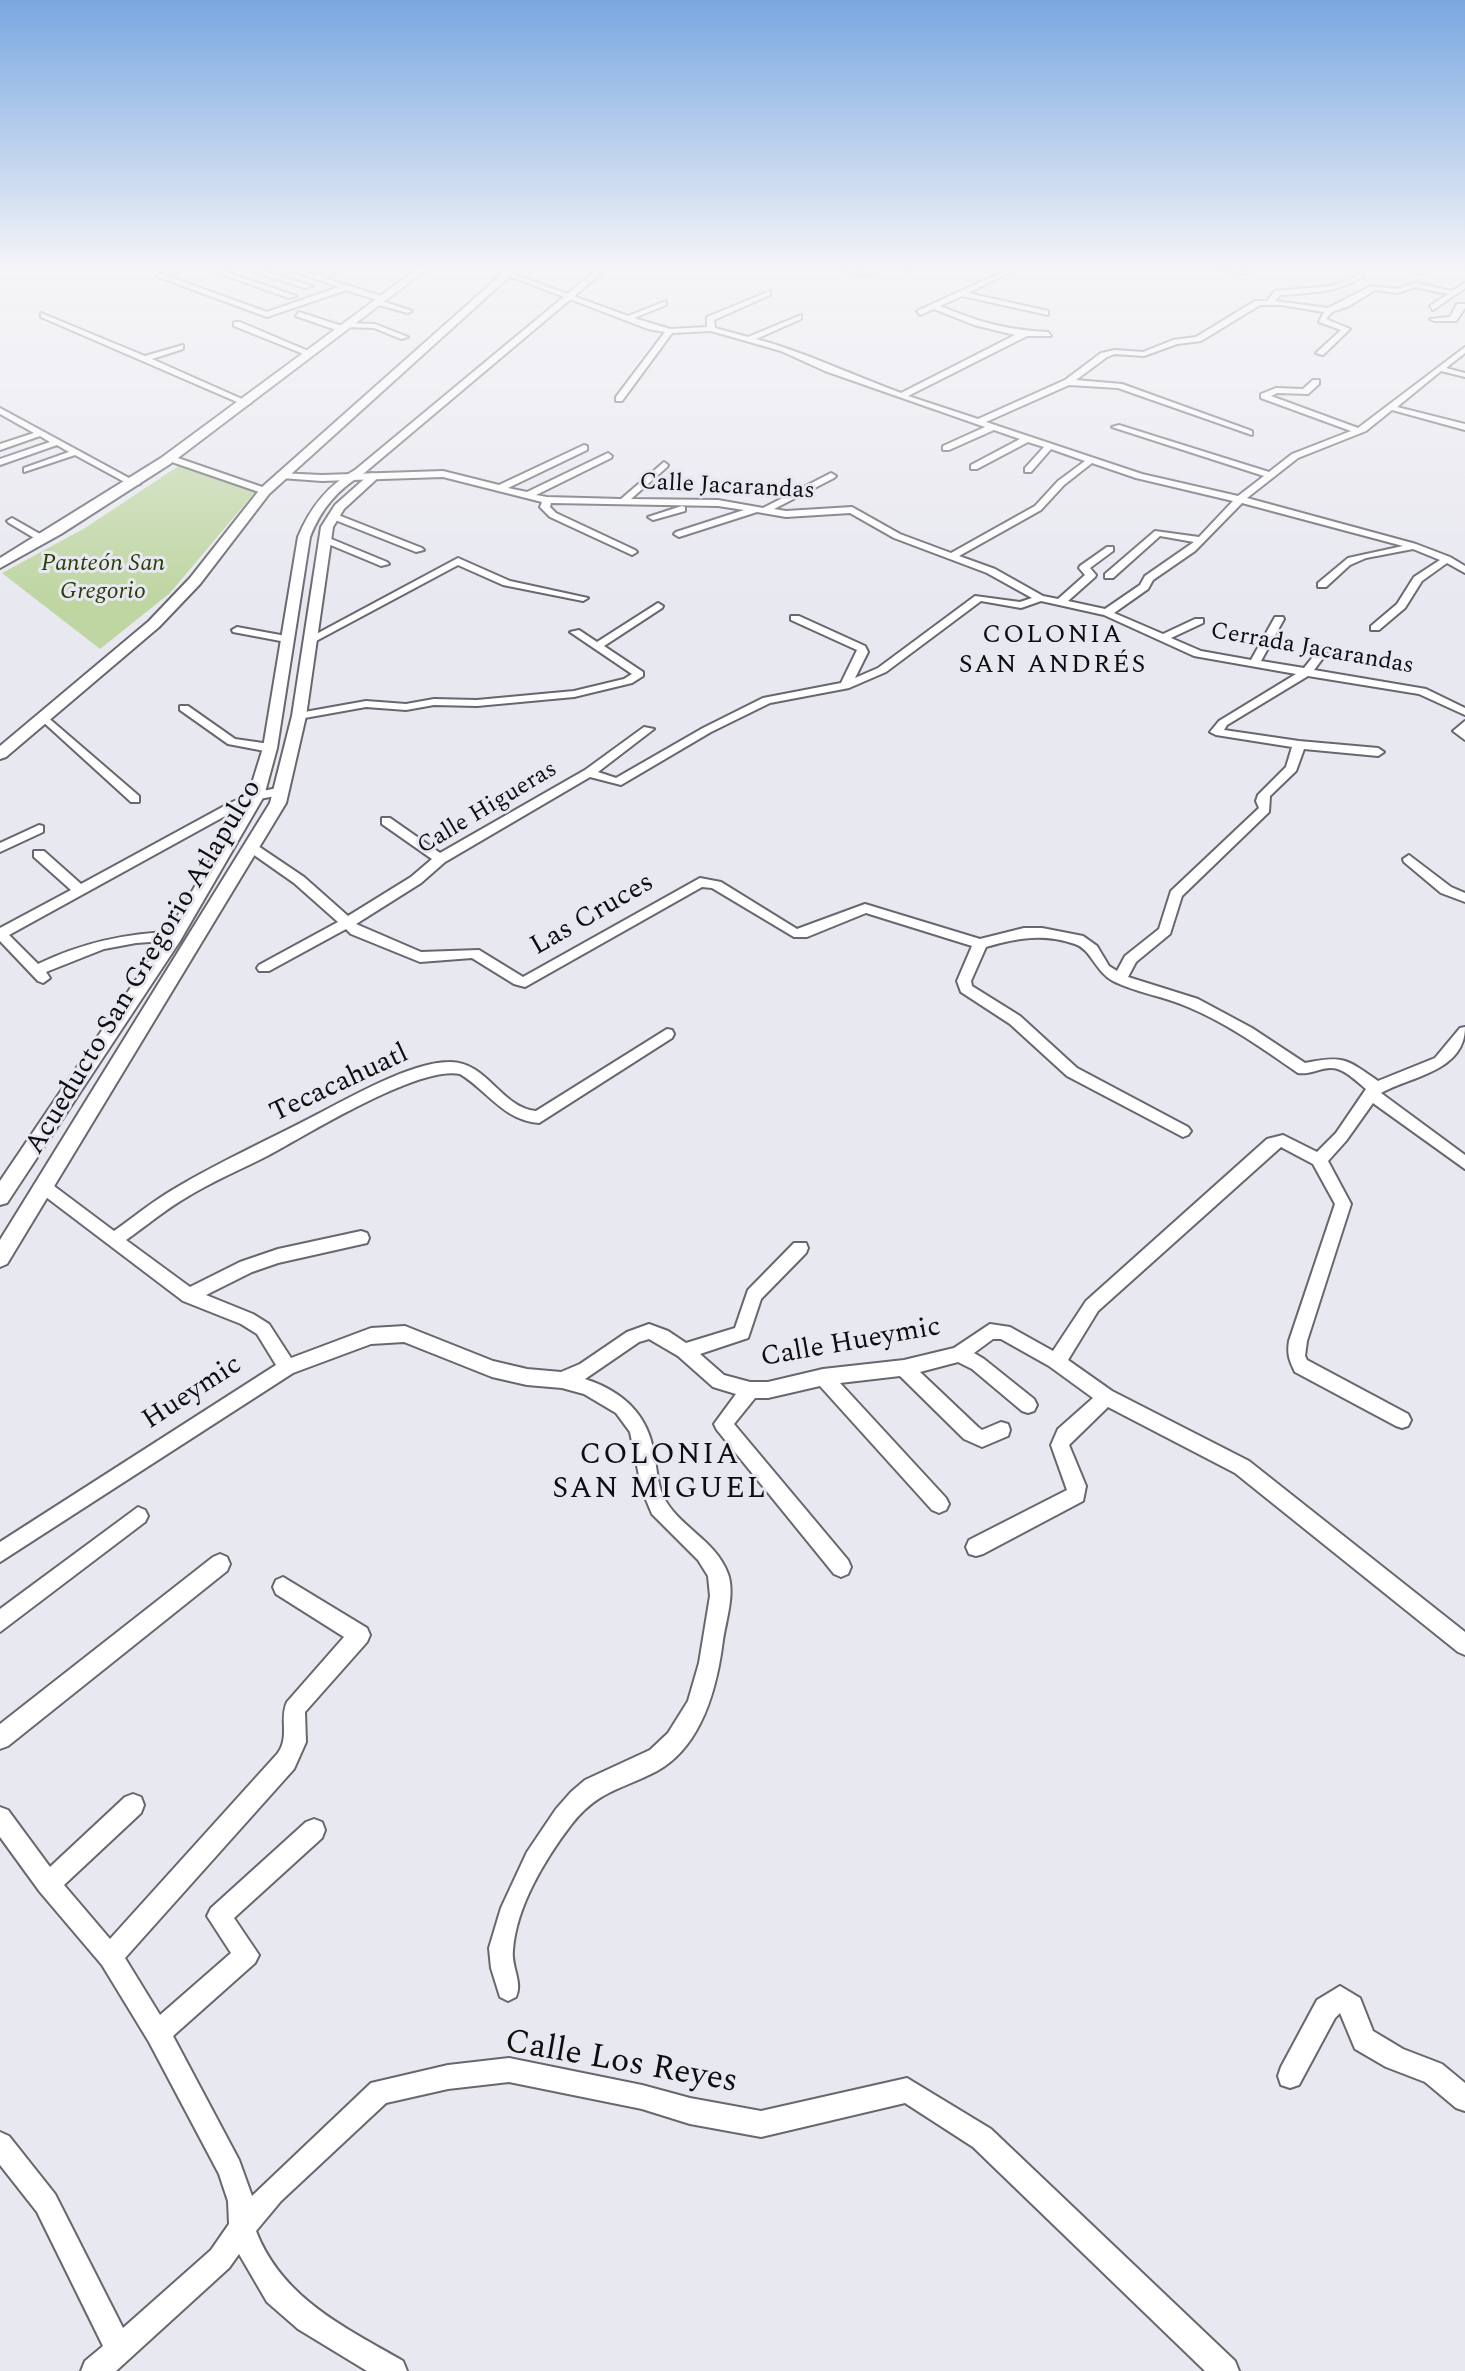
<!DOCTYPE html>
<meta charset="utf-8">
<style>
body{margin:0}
canvas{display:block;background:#e8e8f0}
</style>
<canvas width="1465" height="2371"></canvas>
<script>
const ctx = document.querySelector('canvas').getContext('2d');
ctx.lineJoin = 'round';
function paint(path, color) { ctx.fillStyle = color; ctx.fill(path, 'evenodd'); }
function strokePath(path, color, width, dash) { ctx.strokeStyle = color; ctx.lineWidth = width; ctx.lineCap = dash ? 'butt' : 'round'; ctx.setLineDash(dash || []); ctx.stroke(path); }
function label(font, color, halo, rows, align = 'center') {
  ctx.font = font + ' Spectral,serif'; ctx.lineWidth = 6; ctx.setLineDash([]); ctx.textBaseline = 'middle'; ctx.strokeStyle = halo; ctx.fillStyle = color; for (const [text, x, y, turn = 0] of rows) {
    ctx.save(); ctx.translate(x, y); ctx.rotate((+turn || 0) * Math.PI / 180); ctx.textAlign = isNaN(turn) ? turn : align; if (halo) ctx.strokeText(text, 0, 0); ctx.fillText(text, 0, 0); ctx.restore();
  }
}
const green = new Path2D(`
 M180 465 255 492 170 593 100 649 2 573 85 528Z`);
const minor = new Path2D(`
 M184 266H192L167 276 267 312 339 287 279 266C292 266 306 276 318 275 329 274 338 266 350 266L324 278 384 297 382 301 412 311 408 313 375 304 377 300 346 290 267 317 156 276Z
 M199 266H208L296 296 289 298Z
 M238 266H247L312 286 305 288Z
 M483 266H491L628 316 666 301V305L634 318 670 329 707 327V317L770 291V295L714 320 715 328 748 337 801 315V319L756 339C805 352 852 375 901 393L1015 335 974 325 934 309 920 315 917 311 1015 266H1023L968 293 1048 311V315L962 296 940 306C980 322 1004 330 1048 332L1051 336H1027L908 396 978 419 1065 380 1101 353 1115 350 1143 352 1173 340 1196 337 1255 301H1267L1275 291 1331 286 1363 274V276C1338 293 1309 293 1280 295L1275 301 1328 308 1371 286 1397 289 1415 283 1452 291 1465 283V288L1433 310 1430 306 1448 294 1415 287 1398 293 1375 290 1349 306 1332 312 1326 319 1350 329 1323 355 1316 353 1341 330 1319 322 1324 312 1281 305H1260L1201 341 1177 344 1144 356 1115 354 1107 357 1076 380 1122 384 1252 431V435L1118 388 1069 385 986 422 1142 474 1238 496 1264 476 1112 427 1119 425 1269 472 1292 454 1351 431 1261 398V394L1276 388 1303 389 1313 380H1319V384L1308 394 1277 393 1271 396 1358 428 1465 347V353L1446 368 1465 373V377L1441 371 1397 407 1465 424V430L1392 410 1366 431 1298 458 1247 498 1416 544 1450 557 1465 566V573L1447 563 1422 581 1405 608 1379 630H1371V626L1397 604 1414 577 1440 560 1413 549 1366 558 1350 565 1326 587H1318V583L1348 558 1403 546 1242 503 1195 551 1153 580 1148 589 1114 613 1163 634 1195 619H1203V623L1171 638 1201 651 1251 660 1275 617H1283L1284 619 1261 661 1304 668 1320 648 1324 647 1329 650 1314 670 1426 689 1465 708V715L1419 694 1308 676 1227 725 1224 730 1299 741 1378 748 1384 752 1378 756 1304 749 1296 771 1270 796 1269 812 1182 896 1170 934 1136 962 1128 977 1198 999 1252 1028 1305 1063C1343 1055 1347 1059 1378 1081L1435 1058 1460 1028 1465 1027C1465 1071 1412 1076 1381 1093L1465 1155V1169L1373 1103 1346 1141 1328 1161 1351 1204 1307 1341 1305 1356 1307 1360 1408 1414 1411 1420 1408 1426 1402 1428 1396 1426 1295 1372C1289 1360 1287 1354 1289 1341L1335 1204 1313 1164 1281 1147 1098 1311 1068 1360 1112 1391 1249 1461 1465 1632V1655L1458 1652 1235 1473 1108 1407 1069 1445 1086 1486 1083 1501 983 1554 976 1556 969 1554 966 1547 969 1540 1067 1490 1051 1445 1058 1429 1093 1398 1049 1366 1001 1339H993L974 1353 984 1359 1034 1399 1037 1405 1034 1411 1028 1413 1022 1411 972 1369 958 1362 920 1372 978 1427 982 1430 1001 1422 1008 1424 1010 1430 1008 1436 982 1447 964 1439 900 1376 840 1383 946 1498 949 1504 946 1510 939 1513 932 1510 820 1386 768 1398H755L734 1424 848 1560 851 1567 848 1574 841 1577 834 1574 717 1430 714 1424 736 1394 713 1387 678 1356 649 1339 639 1342 585 1379C622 1391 648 1414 654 1454 657 1468 657 1483 663 1496 678 1527 716 1540 728 1574 735 1594 726 1620 723 1640 717 1688 702 1746 657 1771 621 1790 598 1790 571 1825 545 1859 516 1907 513 1950 511 1967 523 1982 516 1997L508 2001 500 1997 491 1968 489 1948 501 1908 527 1852 556 1809 571 1792 585 1780 650 1750 668 1733 688 1701 699 1663 710 1596 708 1576 698 1560 652 1514 642 1490 630 1432 616 1413 584 1394 562 1388 527 1385 492 1377 404 1342 371 1344 293 1373 0 1562V1542L276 1365 257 1334 241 1324 183 1301 38 1191 36 1187 38 1183H50L114 1231C134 1217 153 1201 174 1189 219 1162 268 1140 314 1116 349 1098 411 1062 449 1062 487 1061 501 1108 536 1111L667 1029 672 1030 674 1034 672 1038 539 1123C503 1120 488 1091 460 1074 419 1065 308 1134 269 1155 242 1169 213 1181 187 1197 166 1209 146 1226 126 1240L190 1287 240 1262 278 1249 361 1231 367 1233 369 1238 367 1243 278 1263 252 1272 206 1295 253 1314 269 1324 291 1358 371 1328 405 1326 493 1361 527 1369 561 1372 580 1364 627 1332 649 1324 668 1331 686 1343 735 1328 748 1290 794 1243H806L808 1248 806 1253 761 1299 748 1338 700 1354 724 1375 750 1382H768L823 1369 904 1360 954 1348 990 1324 1010 1327 1053 1351 1086 1301 1267 1139 1283 1135 1317 1152 1336 1133 1366 1089C1356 1081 1344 1068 1331 1068 1319 1068 1310 1075 1298 1073 1263 1049 1227 1023 1188 1007 1164 996 1136 993 1113 981 1095 971 1091 949 1075 944 1043 933 1017 938 986 947L971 981 972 986 1020 1016 1077 1068 1188 1127 1191 1131 1188 1135 1183 1137 1067 1076 1010 1024 961 992 957 981 972 946 866 913 807 937H794L712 888 702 887 525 987 514 984 472 958 420 962 351 934 346 929 269 971H259L257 968 259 965 338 922 294 883 247 850V844H255L304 877 348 916 411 877 432 859 382 824V818H390L440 853 585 770 644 727 654 729 598 772 616 778 703 728 763 698 841 683 857 650 791 620V616H799L865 646 868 652 855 678 878 668 975 596 1020 602 1032 598 987 573 894 538 850 513 786 517 757 512 679 537 674 534 676 532 744 510 718 506 551 503 550 507 556 513 635 550 637 552 632 555 550 517 540 507 542 502 443 477 322 481 281 478 276 475 278 473 322 475 443 471 499 485 584 445 587 446V450L508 488 527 492 608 453 612 456 611 458 536 495 547 497 621 499 664 462 668 465 667 467 631 499 718 500 763 508 831 473 836 476 834 478 774 509 786 511 852 507 900 534 951 553 1035 506 1058 481 1085 461 1051 449 1031 472H1025V468L1044 447 1028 442 977 469H971V465L1020 439 994 430 949 450H943V446L985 427 825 371 781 351 711 331 672 333 622 401H616V397L665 332 648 329ZM1092 463 1136 478 1233 501 1199 537 1155 531 1105 574V578H1113L1160 536 1194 542 1145 576 1140 585 1105 609 1068 601 1095 577 1096 575 1090 568 1113 551V547H1107L1080 566 1079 568 1085 575 1058 599 1043 596 995 569 959 556 1041 510 1064 485ZM981 601 1021 608 1041 601 1104 615 1194 656 1296 674 1219 721 1210 732 1216 735 1292 747 1286 767 1258 795 1256 801 1259 808 1171 891 1159 929 1125 956 1117 971 1109 966 1097 946 1083 936 1042 928H1024L980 939 865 904 797 929 721 882 700 878 523 977 479 950 421 952 356 924 421 883 445 862 590 777 621 785 711 732 770 703 849 688 886 672Z
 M829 266C840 265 851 272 863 272 872 271 880 265 889 266L864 276Z
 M893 266H904L914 269 911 271Z
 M1201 266H1215L1249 272 1245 274Z
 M1425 266H1432L1421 274H1417V272Z
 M1457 304H1465V308L1456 321H1434L1430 319 1450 317Z
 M299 312 345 327 346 329 339 331 296 316Z
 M41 313 145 356 183 345V349L152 359 251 403 244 405 41 317Z
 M234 322H240L313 353 306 355 234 326Z
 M347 323 375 324 408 337 401 339 374 328 344 327Z
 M0 408 140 484 132 486 75 455 24 472V468L69 452 57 445 0 465V459L50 442 40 436 0 450V444L34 433 0 414Z
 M172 456 268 489 270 491 262 493 169 461 168 459Z
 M682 506 685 507V511L653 520 648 517Z
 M333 513 422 548 424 550 416 552 330 518 328 516Z
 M12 518 47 538 49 540 41 542 9 523 7 521Z
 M324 536 387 562 389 564 381 566 321 541V537Z
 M458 558 510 581 588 598 583 601 503 585 458 565 316 641 307 639Z
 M658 603 663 606 662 608 604 646 643 672V676L632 683 574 697 477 706 434 705 406 710 366 707 299 719 293 716 299 713 366 701 406 704 434 699 477 700 574 691 624 679 632 674 570 632 579 630 597 642Z
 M237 627 286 636 291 639 286 642 233 632 232 630Z
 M180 706H188L235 739 270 744 276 748 270 752 228 744 180 710Z
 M45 715 139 796V802H131L41 720 39 718Z
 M1465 721V740L1453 731Z
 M283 787 287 788V794L259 799 236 810 9 935 38 964C82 943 125 933 174 932L179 934V940L136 943 104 949 46 972 50 978 43 983 38 981 0 941V928L71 890 34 857V851H44L81 884 228 804 252 793Z
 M39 825 43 826V832L0 852V843Z
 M1409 855 1451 887 1465 893V902L1441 893 1404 862 1403 859Z
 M138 1507 145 1510 148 1516 145 1522 0 1632V1609Z
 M220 1554 227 1557 230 1564 227 1571 8 1746 0 1749V1724L213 1557Z
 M283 1577 367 1628 370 1635 367 1642 305 1712 306 1742 294 1769 125 1958 160 2015 231 1953 207 1916 211 1908 306 1822 314 1819 322 1822 325 1830 322 1838 234 1918 259 1955 255 1963 173 2036 239 2160 252 2196 371 2083 448 2065 509 2058 642 2085 690 2098 761 2111 907 2078 991 2129 1235 2361 1239 2371H1205L973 2147 905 2103 761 2137 690 2124 642 2109 509 2082 448 2089 386 2103 281 2201 256 2231C282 2298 344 2327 403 2361L407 2371H367L298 2329 267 2302 239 2254 229 2268 116 2371H81L85 2361 103 2346 37 2212 0 2165V2132L9 2136 55 2194 123 2328 211 2250 229 2224 228 2201 219 2174 149 2042 102 1965 40 1892 0 1837V1807L8 1810 50 1867 125 1797 133 1794 141 1797 144 1805 141 1813 64 1885 110 1939 278 1753C290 1736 279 1719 287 1702L344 1637 276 1594 273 1587 276 1580Z
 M1340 1986 1360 1998 1373 2031 1403 2049 1442 2064 1465 2083V2111L1456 2108 1425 2082 1386 2067 1355 2049 1340 2013 1335 2018 1299 2085 1290 2088 1281 2085 1278 2076 1281 2067 1317 2000Z`);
const tertiary = new Path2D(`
 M601 266H610L363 474C337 490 321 509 310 537L277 748 264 796 180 941 7 1203 0 1205V1181L167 934 248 796 263 748 298 537C310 508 327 486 355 470Z
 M371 473 381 475 344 509 333 527 306 716 286 803 7 1264 0 1267V1240L270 803 292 716 321 527 335 505Z`);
const secondary = new Path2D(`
 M421 266H431L170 464 61 534 0 568V558L161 458Z
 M511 266H521L269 494 200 584 159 627 6 757 0 759V746L149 621 190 578 261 488Z`);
const farStreetnames = [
 ["Calle Jacarandas",727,488,3],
 ["Cerrada Jacarandas",1312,650,10],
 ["Calle Higueras",488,809,-31]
];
const farParknames = [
 ["Panteón San",103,565],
 ["Gregorio",103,593]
];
const farNeighbourhoodnames = [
 ["COLONIA",1053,637],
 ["SAN ANDRÉS",1053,667]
];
const streetNames = [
 ["Las Cruces",593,916,-30],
 ["Acueducto San Gregorio Atlapulco",145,968,-59],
 ["Tecacahuatl",340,1085,-25],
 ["Calle Hueymic",851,1344,-10],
 ["Hueymic",193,1394,-33]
];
const neighbourhoodNames = [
 ["COLONIA",660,1457],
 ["SAN MIGUEL",660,1491]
];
const nearStreetnames = [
 ["Calle Los Reyes",621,2064,10]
];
paint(green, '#bfd6a3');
strokePath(minor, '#68676f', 4);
strokePath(tertiary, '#68676f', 4);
strokePath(secondary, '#68676f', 4);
paint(minor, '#fff');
paint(tertiary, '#fff');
paint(secondary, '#fff');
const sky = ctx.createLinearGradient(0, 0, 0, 597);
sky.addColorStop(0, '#79a7e0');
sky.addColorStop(0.45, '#f5f5f8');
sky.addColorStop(1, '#f5f5f800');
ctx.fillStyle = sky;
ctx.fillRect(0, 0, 1465, 597);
label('24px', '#0e0e10', '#e8e8f0', farStreetnames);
label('italic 24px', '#2b3e08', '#e8e8f0', farParknames);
ctx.letterSpacing = '2px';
label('26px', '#0e0e10', '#e8e8f0', farNeighbourhoodnames);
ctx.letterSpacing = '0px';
label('28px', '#0e0e10', '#e8e8f0', streetNames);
ctx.letterSpacing = '2px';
label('30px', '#0e0e10', '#e8e8f0', neighbourhoodNames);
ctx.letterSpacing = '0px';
label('34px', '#0e0e10', '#e8e8f0', nearStreetnames);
</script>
